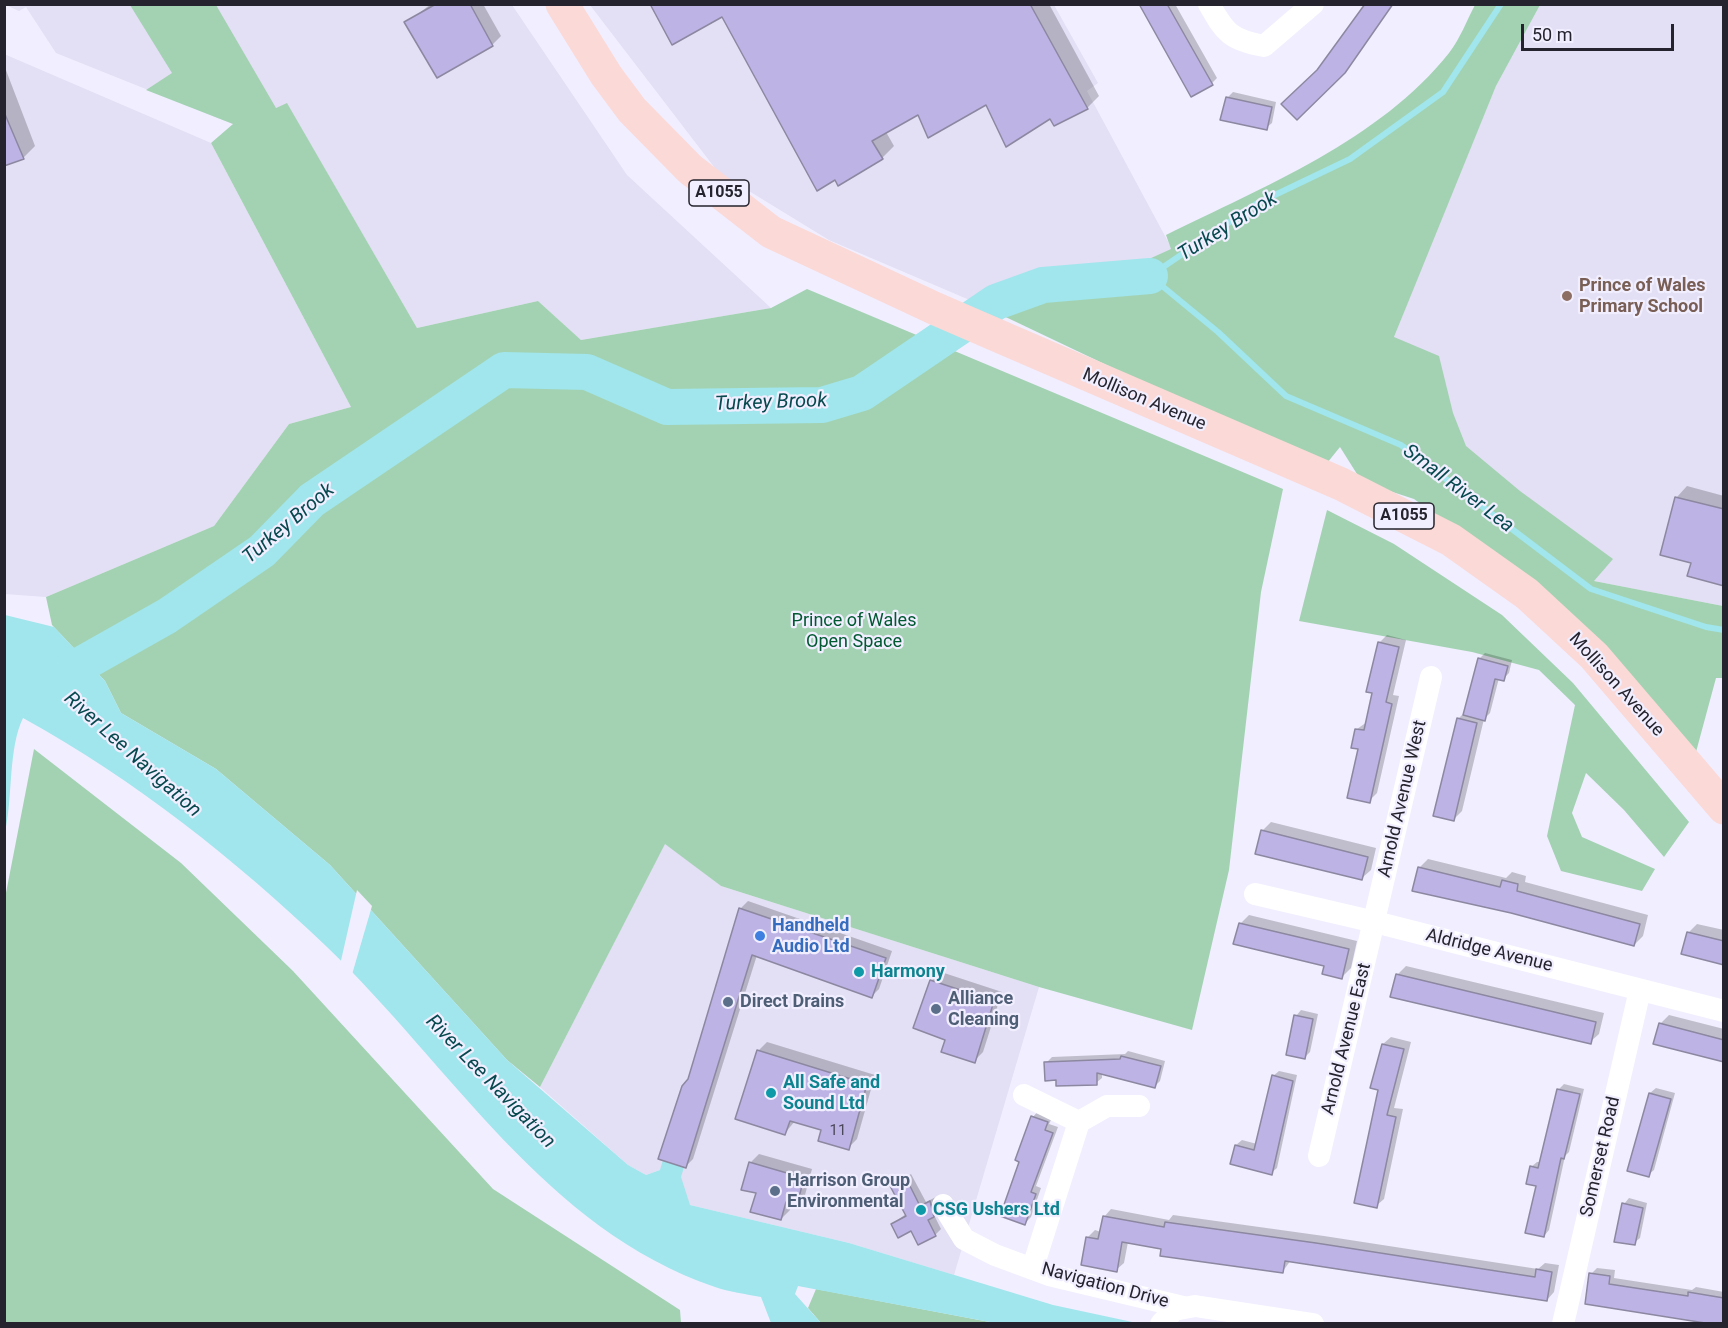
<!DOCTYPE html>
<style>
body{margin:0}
#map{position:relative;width:1728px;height:1328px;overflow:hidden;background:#f1eeff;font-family:Roboto,sans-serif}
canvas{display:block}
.frame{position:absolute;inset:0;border:6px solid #25232d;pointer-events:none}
.scale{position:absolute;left:1521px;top:24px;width:153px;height:27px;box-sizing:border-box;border:3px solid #25232d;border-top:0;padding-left:8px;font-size:18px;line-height:21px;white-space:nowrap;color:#25232d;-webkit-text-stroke:4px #f1eeff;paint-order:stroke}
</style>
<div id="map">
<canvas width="1728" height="1328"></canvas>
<div class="frame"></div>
<div class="scale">50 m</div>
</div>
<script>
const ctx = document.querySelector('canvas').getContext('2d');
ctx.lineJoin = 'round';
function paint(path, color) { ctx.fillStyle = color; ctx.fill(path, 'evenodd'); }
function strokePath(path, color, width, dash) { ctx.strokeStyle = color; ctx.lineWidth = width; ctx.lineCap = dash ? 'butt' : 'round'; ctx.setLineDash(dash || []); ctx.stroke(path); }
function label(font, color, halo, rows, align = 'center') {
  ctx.font = font + ' Roboto,sans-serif'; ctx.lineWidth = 4.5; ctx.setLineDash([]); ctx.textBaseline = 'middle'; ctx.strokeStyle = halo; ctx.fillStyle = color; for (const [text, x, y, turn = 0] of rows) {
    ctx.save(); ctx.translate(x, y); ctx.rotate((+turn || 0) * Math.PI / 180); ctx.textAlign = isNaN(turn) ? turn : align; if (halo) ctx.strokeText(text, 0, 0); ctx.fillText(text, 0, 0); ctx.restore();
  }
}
const built = new Path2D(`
 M6 5H512L627 175 771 308 581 340 538 301 417 328 287 104 233 124 56 53 26 7 19 11Z
 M590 5H1054L1098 83 1087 91 1172 249 1129 268 1042 276 1000 286 972 301 829 240 718 172Z
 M1540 5H1723V606L1594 581 1363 417 1426 255 1496 86Z
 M4 54 211 143 351 407 289 424 214 526 46 597 5 594Z
 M665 843 721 886 1039 987 954 1275 849 1243 690 1205 660 1170 646 1175 628 1165 540 1087Z`);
const green = new Path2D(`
 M130 5H216L276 108 287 103 417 328 538 301 581 340 771 308 807 289 1283 489 1261 592 1229 870 1192 1030 1039 987 721 886 665 844 540 1087 507 1060 330 865 216 769 121 713 105 681 52 625 46 597 214 526 289 424 351 407 211 143 233 124 146 90 172 73Z
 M1475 5H1540L1496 86 1394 337 1439 356 1453 413 1466 446 1520 491 1613 559 1594 581 1723 606V678H1716L1696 752 1512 570 1414 499 1362 482 1340 447 1323 468 972 301 1000 286 1042 276 1129 268 1171 249 1166 235C1263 187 1380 140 1449 53 1460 39 1467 20 1475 5Z
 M1327 510 1394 544 1502 615 1573 683 1689 822 1664 857 1624 810 1586 773 1572 813 1582 837 1655 869 1642 891 1561 871 1547 836 1575 705 1539 670 1472 652 1299 621Z
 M34 749 181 863 293 971 493 1189 680 1310 681 1323H5V898Z
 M816 1289 995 1323H821L808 1308Z`);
const water = new Path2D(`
 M5 615 54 627 105 681 121 713 216 769 330 865 507 1060 628 1165 646 1175 660 1170 685 1088 706 1094 681 1177 690 1205 849 1243 1053 1305 1137 1323H995L798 1286 795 1294 821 1323H771L761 1297C746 1294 729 1292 715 1287 545 1229 451 1066 327 947 235 859 135 780 23 718 8 749 13 797 5 832Z`);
const pier = new Path2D(`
 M357 890 372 906 351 978 340 965Z`);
const shadow = new Path2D(`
 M431 4H483L501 36 492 45 437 76 409 21Z
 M652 4H1049L1099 96 1087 108 1051 117 986 103 919 113 886 132 894 146 882 158 723 15Z
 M1142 4H1175L1217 78 1212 83Z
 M4 65 35 146 23 158 4 164Z
 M1233 92 1276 102 1272 123 1266 128 1227 98Z
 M1687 486 1724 496V585L1692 562 1662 554 1677 497Z
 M1387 635 1406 640 1393 695 1399 696 1377 793 1369 801 1357 729 1367 722 1374 692 1379 643Z
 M1485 653 1512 660 1509 673 1503 679 1499 678 1490 713 1484 719 1462 811 1453 820 1458 719 1466 711 1479 659Z
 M1271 822 1376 848 1371 870 1362 878 1262 831Z
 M1428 859 1506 878 1512 872 1526 876 1525 882 1648 915 1643 936 1634 945 1419 868Z
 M748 901 892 951 879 989 871 997 757 955 693 1159 686 1166 689 1079 740 909Z
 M1249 915 1357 941 1351 968 1342 977 1325 965 1240 924Z
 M1697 924 1724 930V964L1688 933Z
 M1406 966 1604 1013 1599 1034 1590 1042 1397 975Z
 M941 972 1002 992 983 1052 974 1061 947 1039 915 1027 932 980Z
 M1301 1010 1318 1014 1310 1052 1304 1058 1296 1016Z
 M1669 1015 1724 1029V1061L1660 1024Z
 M1391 1037 1411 1042 1394 1108 1403 1109 1384 1199 1376 1206 1383 1044Z
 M767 1042 875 1075 857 1139 848 1148 822 1129 795 1121 785 1133 758 1051Z
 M1128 1051 1165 1061 1160 1081 1154 1087 1102 1073V1078L1096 1083 1046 1063 1052 1057 1125 1054Z
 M1279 1071 1297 1075 1277 1168 1271 1173 1236 1145 1242 1140 1257 1144 1273 1076Z
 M1564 1084 1584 1089 1569 1152 1565 1156 1549 1230 1544 1236 1537 1185 1531 1167 1537 1162H1541L1558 1090Z
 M1656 1088 1675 1093 1654 1170 1648 1175 1629 1170 1650 1093Z
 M1038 1111 1053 1116 1049 1124 1058 1127 1036 1186 1041 1188 1031 1217 1025 1223 1021 1161 1016 1160 1033 1117Z
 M759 1154 812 1169 805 1195 797 1204 792 1202 790 1210 781 1219 757 1192 750 1163Z
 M911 1174 926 1202 936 1197 939 1210 934 1215 941 1229 935 1235 892 1224 906 1214 892 1186Z
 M1629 1198 1647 1203 1640 1238 1634 1243 1624 1204Z
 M1111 1209 1169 1220 1173 1215 1324 1236 1538 1269 1545 1263 1559 1265 1554 1292 1547 1300 1291 1260 1283 1271 1128 1242 1124 1263 1116 1270 1087 1238 1095 1230 1101 1232 1104 1217Z
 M1597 1268 1615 1270 1614 1278 1692 1290 1696 1287 1724 1292V1324L1586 1303 1591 1274Z`);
const stream = new Path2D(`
 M1501 4 1443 92 1350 159 1256 204 1150 276 1218 332 1286 396 1401 445 1591 589 1706 627 1724 630`);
const river = new Path2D(`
 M50 682 167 616 262 551 312 500 504 370 587 372 667 407 822 405 862 393 996 302 1043 285 1150 276`);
const building = new Path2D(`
 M436 4H470L493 46 437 78 404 22Z
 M650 4H1030L1088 109 1054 126 1050 119 1006 147 986 105 928 138 918 115 872 141 883 159 838 186 835 180 817 191 722 17 672 45Z
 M1139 4H1167L1213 85 1191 97Z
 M1365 4H1393L1345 73 1297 120 1281 104 1317 70Z
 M1226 97 1272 107 1267 130 1220 120Z
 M4 112 24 159 4 166Z
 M1675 497 1724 509V586L1687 576 1691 563 1660 555Z
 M1378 642 1399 647 1386 702 1392 704 1370 803 1347 798 1358 749 1351 748 1355 729 1364 730 1372 693 1366 692Z
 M1478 658 1508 666 1504 681 1495 679 1485 721 1463 715Z
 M1457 718 1477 723 1454 821 1433 816Z
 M1261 830 1368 857 1362 880 1255 854Z
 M1418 867 1500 887 1502 880 1518 884 1517 891 1640 924 1634 946 1511 913 1412 891Z
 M739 908 886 958 872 998 752 955 686 1168 658 1159 682 1086 688 1079Z
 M1239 923 1349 949 1342 979 1322 974 1324 966 1233 944Z
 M1687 932 1724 941V965L1681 954Z
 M1396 974 1596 1022 1591 1044 1390 997Z
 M930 980 994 1001 975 1063 941 1052 945 1040 913 1028Z
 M1294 1015 1313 1019 1305 1059 1286 1055Z
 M1659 1023 1724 1040V1062L1653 1044Z
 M1382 1044 1404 1049 1387 1115 1396 1117 1377 1208 1354 1203 1378 1090 1370 1088Z
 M757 1050 867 1084 849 1150 818 1141 821 1130 790 1121 785 1135 735 1119Z
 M1121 1056 1161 1066 1155 1088 1097 1073V1085L1056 1086V1080L1045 1081 1044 1062 1120 1059Z
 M1272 1075 1293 1081 1272 1175 1230 1164 1235 1145 1254 1150Z
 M1557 1089 1580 1094 1564 1159 1561 1158 1544 1237 1525 1233 1536 1186 1526 1184 1530 1166 1538 1168Z
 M1649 1093 1671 1099 1649 1177 1627 1171Z
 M1031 1116 1048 1122 1045 1130 1053 1133 1031 1192 1036 1194 1025 1225 1000 1216 1019 1162 1015 1160Z
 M749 1162 804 1178 797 1205 786 1202 781 1220 750 1212 756 1193 741 1190Z
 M906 1178 920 1206 930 1201 934 1217 928 1220 936 1236 918 1245 911 1231 898 1238 891 1224 906 1216 890 1186Z
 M1622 1203 1643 1208 1635 1245 1614 1242Z
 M1103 1216 1164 1227 1165 1222 1316 1243 1535 1277 1536 1269 1552 1272 1547 1301 1285 1261 1283 1273 1218 1264 1160 1256 1161 1249 1122 1242 1117 1272 1081 1265 1086 1237 1098 1239Z
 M1589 1273 1610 1276 1609 1284 1688 1296V1292L1724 1298V1323H1705L1585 1304Z`);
const street = new Path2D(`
 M1209 4C1225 33 1231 40 1264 46L1313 4
 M1255 894 1375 922 1724 1011
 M1024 1095 1079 1122 1107 1106H1139
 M1319 1156 1431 677
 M943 1205 964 1239 995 1255 1049 1275 1183 1307
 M1033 1267 1079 1122
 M1161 1324 1174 1310 1195 1306 1313 1324
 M1563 1324 1640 990`);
const primary = new Path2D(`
 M562 4 606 75 632 110 690 169 771 232 936 309 1341 484 1451 540 1527 594 1594 656 1724 808`);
const markers = [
 [1567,296,6,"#8d6e63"],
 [760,936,6,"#3f7fe0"],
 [859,972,6,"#0f9aa8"],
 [728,1002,6,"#5c6f8a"],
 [936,1009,6,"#5c6f8a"],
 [771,1093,6,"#0f9aa8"],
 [775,1191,6,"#5c6f8a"],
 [921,1210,6,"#0f9aa8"]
];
const numberNames = [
 ["11",838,1131]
];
const shields = [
 [719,193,60],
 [1404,516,60]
];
const shieldNames = [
 ["A1055",719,193],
 ["A1055",1404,516]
];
const educationNames = [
 ["Prince of Wales",1579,286],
 ["Primary School",1579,307]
];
const streetNames = [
 ["Mollison Avenue",1144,400,23],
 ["Mollison Avenue",1616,685,48],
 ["Arnold Avenue West",1403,799,-77],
 ["Aldridge Avenue",1489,951,14],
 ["Arnold Avenue East",1347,1039,-76],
 ["Somerset Road",1601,1157,-77],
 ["Navigation Drive",1105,1286,15]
];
const parkNames = [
 ["Prince of Wales",854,621],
 ["Open Space",854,642]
];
const shopNames = [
 ["Handheld",772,926],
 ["Audio Ltd",772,947]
];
const cultureNames = [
 ["Harmony",871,972],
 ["All Safe and",783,1083],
 ["Sound Ltd",783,1104],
 ["CSG Ushers Ltd",933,1210]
];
const serviceNames = [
 ["Alliance",948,999],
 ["Cleaning",948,1020],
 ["Direct Drains",740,1002],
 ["Harrison Group",787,1181],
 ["Environmental",787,1202]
];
const waterNames = [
 ["Turkey Brook",1228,227,-32],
 ["Turkey Brook",771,403,-2],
 ["Small River Lea",1458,489,37],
 ["Turkey Brook",289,524,-40],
 ["River Lee Navigation",132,755,42],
 ["River Lee Navigation",490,1082,46]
];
paint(built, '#e3dff4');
paint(green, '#a3d2b3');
paint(water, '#a0e6ec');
paint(pier, '#f1eeff');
paint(shadow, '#0003');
strokePath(stream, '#a0e6ec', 6);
strokePath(river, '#a0e6ec', 36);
paint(building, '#beb3e5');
strokePath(building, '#8d88a1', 1.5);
strokePath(street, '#fff', 22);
strokePath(primary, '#fbd9d6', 33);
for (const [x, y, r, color] of markers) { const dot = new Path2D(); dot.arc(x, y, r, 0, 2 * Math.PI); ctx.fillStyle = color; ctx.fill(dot); strokePath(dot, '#f1eeff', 2); }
label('15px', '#4b475b', null, numberNames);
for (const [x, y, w] of shields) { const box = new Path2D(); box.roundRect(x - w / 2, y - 13, w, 26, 4.5); ctx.fillStyle = '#f1eeff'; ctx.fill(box); strokePath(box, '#25232d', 1.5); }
label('bold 16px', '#25232d', null, shieldNames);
label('bold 18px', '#785e54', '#f1eeff', educationNames, 'left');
label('18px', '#25232d', '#f1eeff', streetNames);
label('18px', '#005931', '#f1eeff', parkNames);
label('bold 18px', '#366cbe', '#f1eeff', shopNames, 'left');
label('bold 18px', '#0d838f', '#f1eeff', cultureNames, 'left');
label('bold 18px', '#4e5e75', '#f1eeff', serviceNames, 'left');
label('italic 20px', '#07494e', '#f1eeff', waterNames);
</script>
